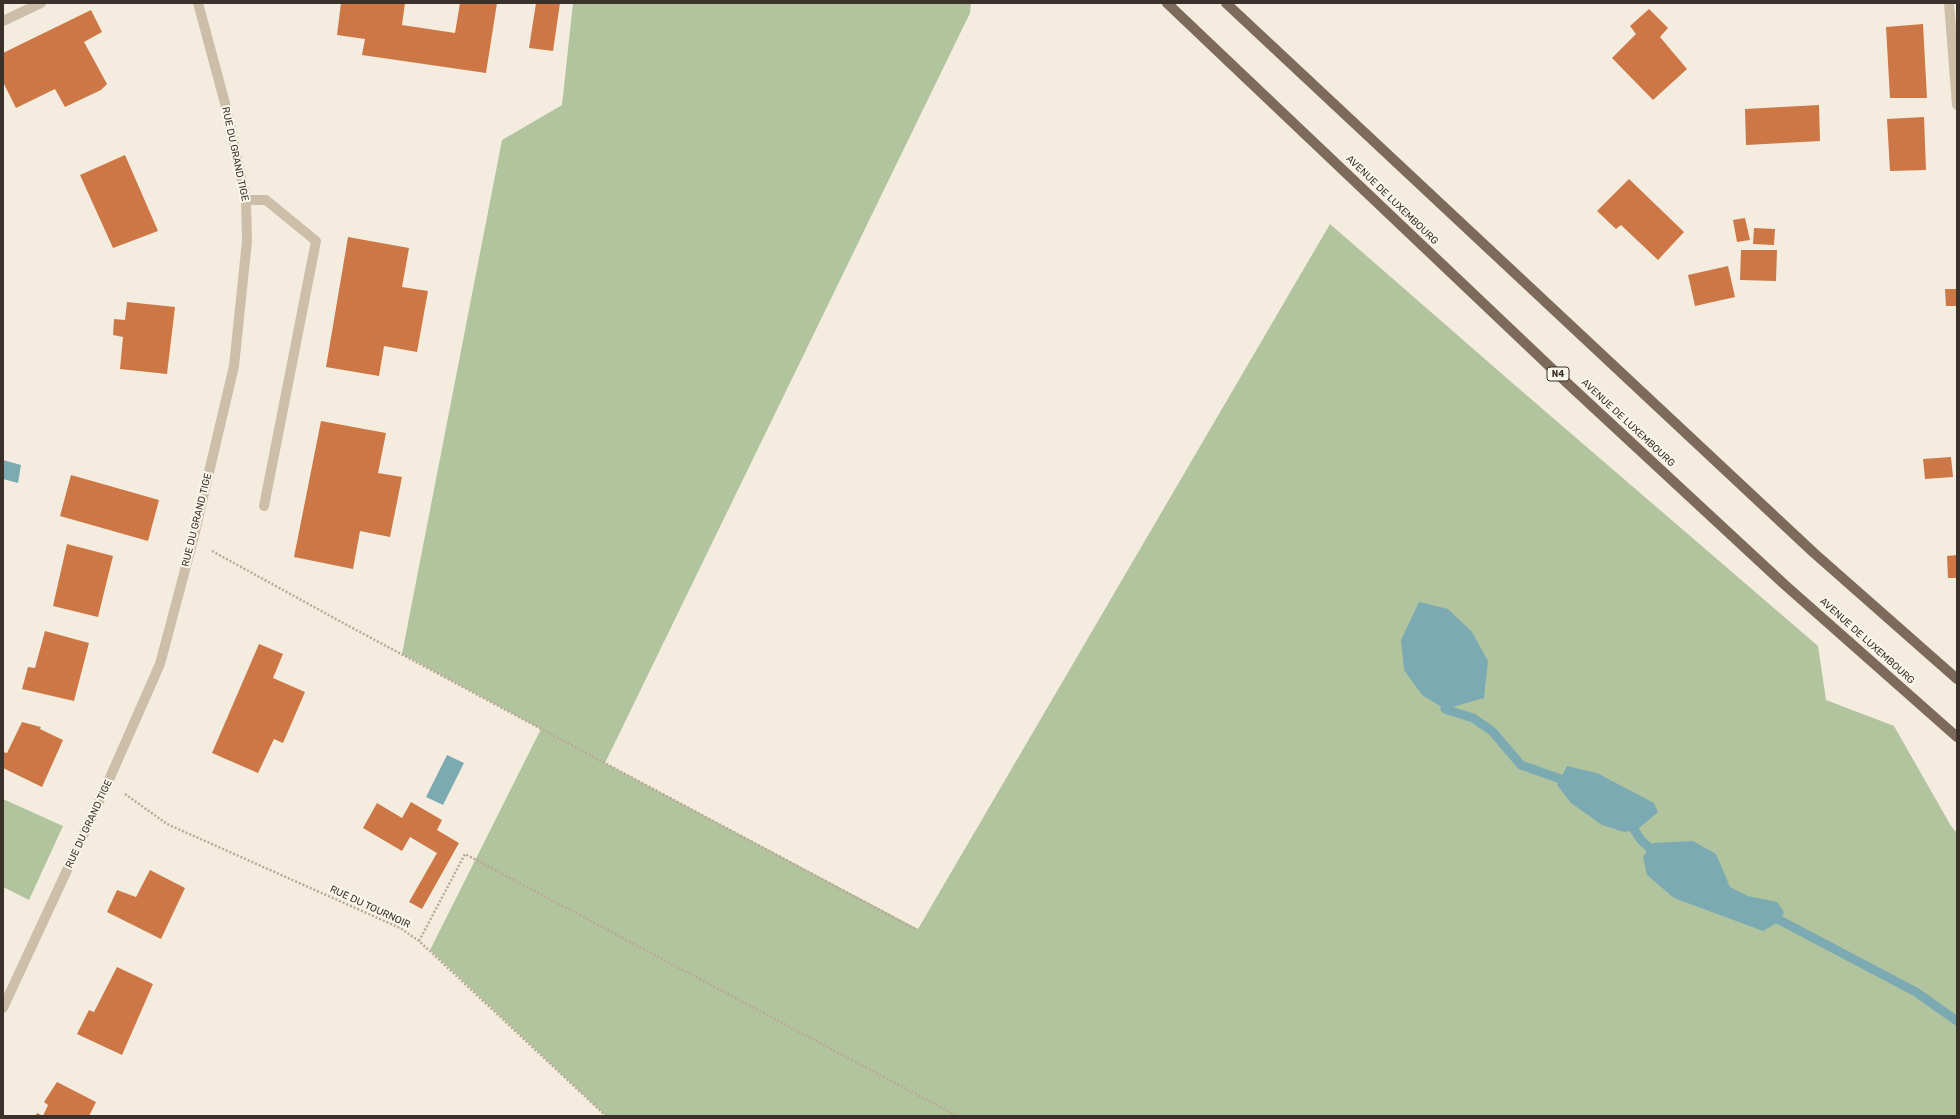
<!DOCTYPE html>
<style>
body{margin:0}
#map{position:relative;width:1960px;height:1119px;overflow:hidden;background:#f4eddf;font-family:Rubik,sans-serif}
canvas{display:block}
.frame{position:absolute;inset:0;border:4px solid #3a312a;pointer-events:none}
</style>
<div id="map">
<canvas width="1960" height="1119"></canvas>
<div class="frame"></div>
</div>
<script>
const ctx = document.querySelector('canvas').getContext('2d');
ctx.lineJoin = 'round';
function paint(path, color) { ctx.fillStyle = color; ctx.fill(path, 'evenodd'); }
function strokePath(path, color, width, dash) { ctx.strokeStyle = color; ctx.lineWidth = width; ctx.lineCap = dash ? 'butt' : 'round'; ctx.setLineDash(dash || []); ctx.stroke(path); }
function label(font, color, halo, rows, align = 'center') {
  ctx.font = font + ' Rubik,sans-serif'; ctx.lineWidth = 4; ctx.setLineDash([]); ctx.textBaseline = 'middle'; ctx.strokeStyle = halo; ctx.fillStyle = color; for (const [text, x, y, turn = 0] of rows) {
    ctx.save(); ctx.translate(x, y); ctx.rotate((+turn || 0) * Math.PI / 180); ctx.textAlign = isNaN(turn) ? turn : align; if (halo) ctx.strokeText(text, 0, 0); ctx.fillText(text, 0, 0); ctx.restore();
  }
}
const green = new Path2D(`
 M573 3H971L970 13 605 763 918 929 1330 224 1517 387 1818 646 1826 700 1894 726 1951 826 1957 833V1116H606L430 950 541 729 402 654 502 140 562 105Z
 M3 799 63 826 29 900 3 887Z`);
const water = new Path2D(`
 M3 460 21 465 18 483 3 479Z
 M1419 602 1448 609 1472 632 1488 661 1484 698 1445 709 1422 695 1404 670 1401 640Z
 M447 755 464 763 443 805 426 797Z
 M1567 766 1597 773 1654 803 1658 812 1637 830 1624 832 1602 825 1571 803 1557 785Z
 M1693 841 1716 854 1730 887 1748 896 1777 902 1784 912 1780 921 1763 931 1674 898 1647 875 1643 857 1653 843Z`);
const stream = new Path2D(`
 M1445 709 1473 718 1492 731 1521 765 1572 783
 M1629 822 1641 840 1658 856
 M1770 915 1916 992 1957 1021`);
const building = new Path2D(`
 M341 3H405L402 25 455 33 460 3H497L486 73 362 55 365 39 337 35Z
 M536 3H560L553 51 529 48Z
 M1649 9 1668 28 1660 37 1687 69 1653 100 1612 58 1636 34 1630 26Z
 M91 10 102 32 84 42 107 84 101 90 65 107 55 89 16 108 3 82V53Z
 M1923 24 1927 98H1890L1886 27Z
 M1819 105 1820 141 1746 145 1745 109Z
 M1924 117 1926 170 1890 171 1887 119Z
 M125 155 158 231 113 248 80 175Z
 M1629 179 1684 232 1658 260 1621 225 1616 229 1597 211Z
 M1745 218 1750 240 1737 242 1733 220Z
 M1754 228 1775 229 1774 245 1753 244Z
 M348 237 409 248 402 287 428 291 417 352 384 346 379 376 326 367Z
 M1741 250H1777L1776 281 1740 280Z
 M1728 266 1735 297 1695 306 1688 275Z
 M1945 289H1957V306H1946Z
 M127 302 175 307 167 374 120 369 123 337 113 335 114 319 125 320Z
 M321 421 386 433 378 473 402 477 390 537 360 531 353 569 294 557Z
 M1951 457 1953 477 1925 479 1923 459Z
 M71 475 159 500 148 541 60 516Z
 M67 544 113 556 98 617 53 606Z
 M1957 555V578H1948L1947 556Z
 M45 631 89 643 74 701 22 689 28 667 35 668Z
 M259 644 283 654 273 678 305 692 283 743 274 739 258 773 212 753Z
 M22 722 41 727 40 729 63 740 42 787 3 768V752L7 753Z
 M411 802 442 820 437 830 459 843 422 909 409 902 437 853 410 837 402 851 363 828 377 803 402 818Z
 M150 870 185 888 161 939 107 912 117 890 136 897Z
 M117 967 153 984 122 1055 77 1034 89 1010 94 1012Z
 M57 1082 96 1102 89 1116H35L37 1113 43 1116 48 1105 44 1102Z`);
const path = new Path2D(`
 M212 551 345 624 917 930
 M125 794 167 824 400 928 419 941 606 1116
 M419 941 465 854 957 1116`);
const street = new Path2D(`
 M1949 3 1957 105
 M3 21 41 3
 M246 200H266L316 241 264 506
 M3 1008 108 782 160 664 193 540 234 366 247 241 246 200 226 107 198 3`);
const primary = new Path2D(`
 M1167 3 1565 381 1785 585 1957 737
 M1226 3 1814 553 1957 679`);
const shields = [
 [1558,374,22]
];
const shieldNames = [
 ["N4",1558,374]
];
const streetNames = [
 ["RUE DU GRAND TIGE",235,154,78],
 ["AVENUE DE LUXEMBOURG",1392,200,44],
 ["AVENUE DE LUXEMBOURG",1628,423,43],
 ["RUE DU GRAND TIGE",197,520,-76],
 ["AVENUE DE LUXEMBOURG",1867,641,42],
 ["RUE DU GRAND TIGE",89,824,-65],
 ["RUE DU TOURNOIR",370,907,25]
];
paint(green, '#b2c49d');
paint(water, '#7caab3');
strokePath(stream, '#7caab3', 9);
paint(building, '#cc7745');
strokePath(path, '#b9a993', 2.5, [2, 2]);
strokePath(street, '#cdbea9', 10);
strokePath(primary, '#7d6a5a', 10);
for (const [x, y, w] of shields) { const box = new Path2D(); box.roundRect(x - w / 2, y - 7, w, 14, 3); ctx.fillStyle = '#fbf6ec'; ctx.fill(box); strokePath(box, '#3a312a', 1); }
label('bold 9px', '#3a312a', null, shieldNames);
label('10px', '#3a312a', '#fbf6ec', streetNames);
</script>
